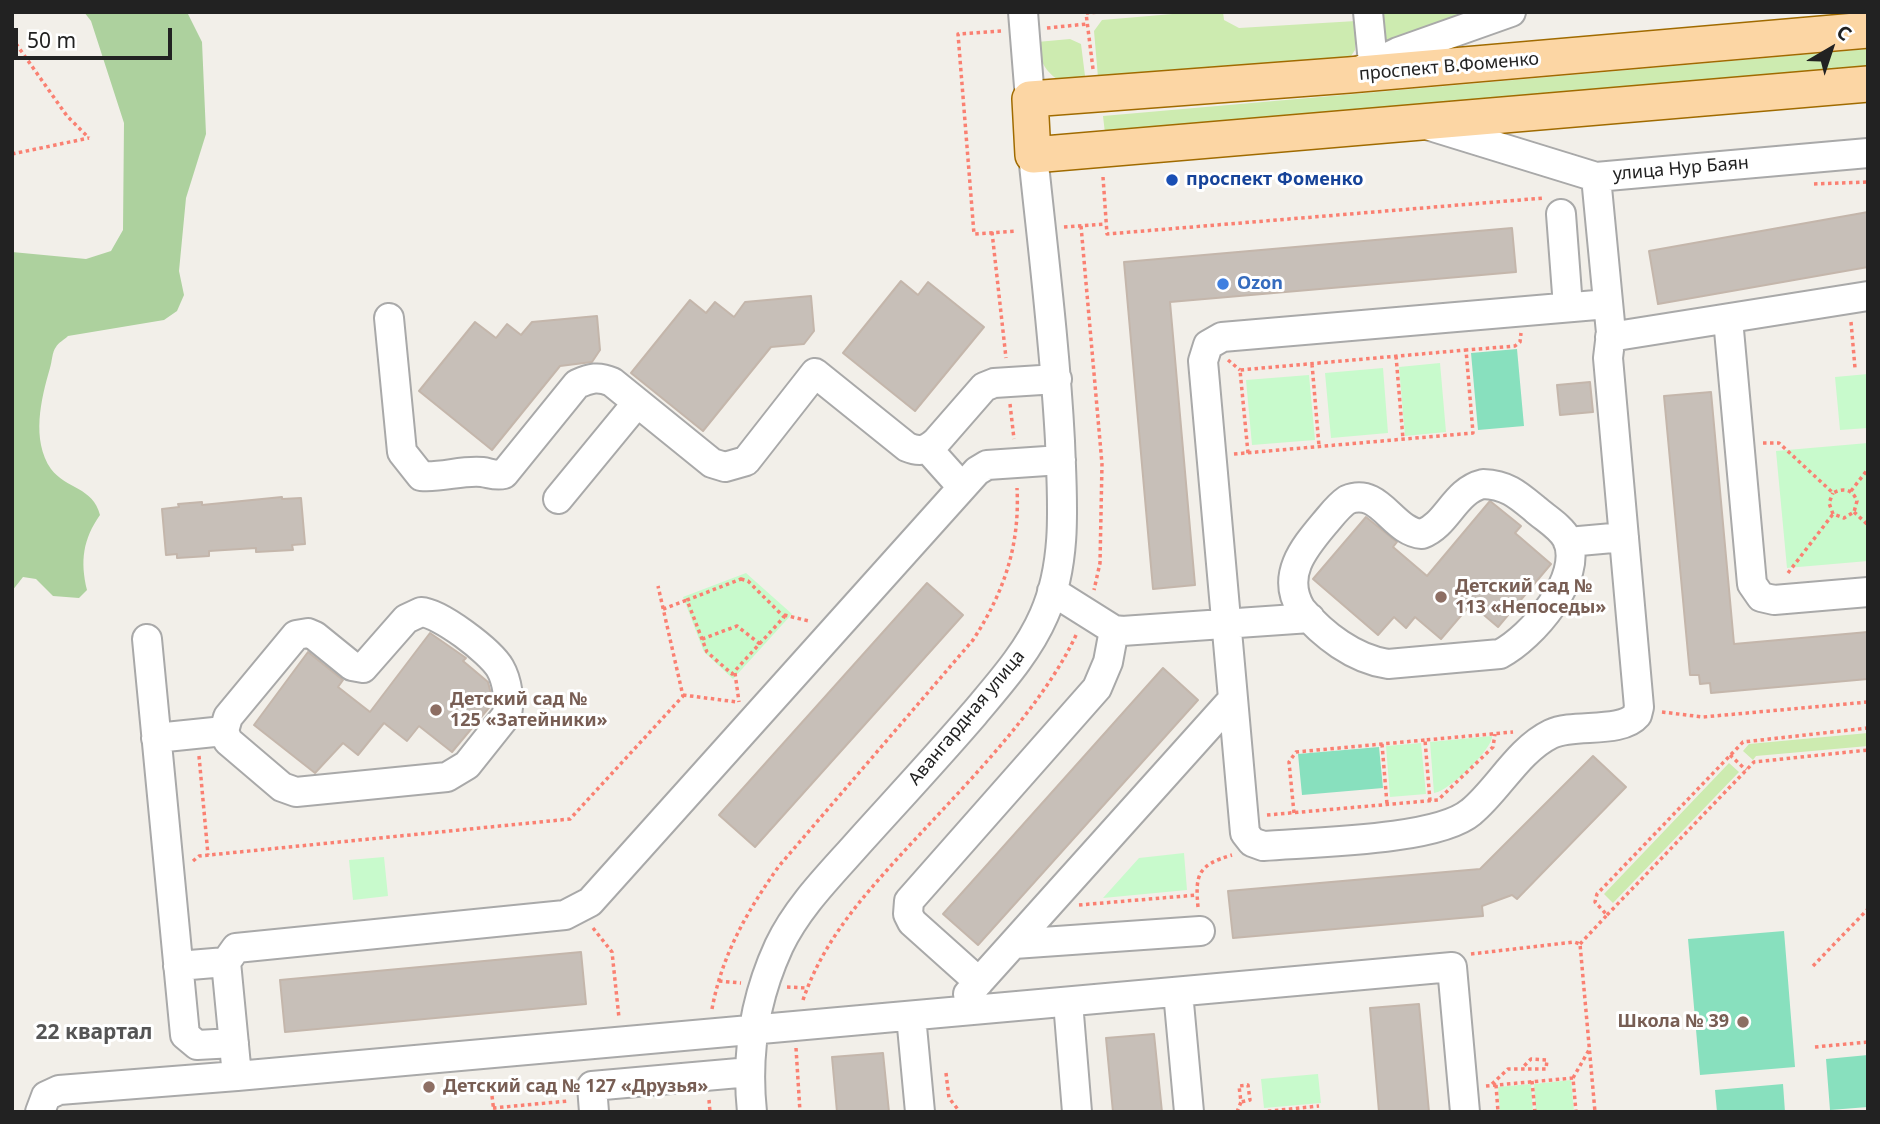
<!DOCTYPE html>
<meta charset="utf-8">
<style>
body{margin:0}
#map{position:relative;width:1880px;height:1124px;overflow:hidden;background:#f2efe9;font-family:"Noto Sans",sans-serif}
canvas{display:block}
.frame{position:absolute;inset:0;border:14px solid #222;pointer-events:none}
.north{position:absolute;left:1796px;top:14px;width:70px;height:70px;-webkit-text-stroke:5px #fff;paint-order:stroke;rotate:39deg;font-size:19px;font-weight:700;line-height:28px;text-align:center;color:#222}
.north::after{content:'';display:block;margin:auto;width:24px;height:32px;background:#222;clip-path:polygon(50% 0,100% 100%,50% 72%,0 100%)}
.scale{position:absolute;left:14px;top:28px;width:158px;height:32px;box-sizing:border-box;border:4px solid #222;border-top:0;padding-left:9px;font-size:21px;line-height:24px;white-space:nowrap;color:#222;-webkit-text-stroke:5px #fff;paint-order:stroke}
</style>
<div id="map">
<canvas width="1880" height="1124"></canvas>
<div class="frame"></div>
<div class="north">С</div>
<div class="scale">50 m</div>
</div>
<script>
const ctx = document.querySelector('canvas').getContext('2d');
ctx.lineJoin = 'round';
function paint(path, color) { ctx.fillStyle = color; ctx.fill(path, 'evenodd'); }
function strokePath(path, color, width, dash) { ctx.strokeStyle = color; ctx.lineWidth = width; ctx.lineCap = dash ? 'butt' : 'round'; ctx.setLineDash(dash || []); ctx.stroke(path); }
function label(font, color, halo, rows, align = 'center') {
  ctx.font = font + ' "Noto Sans",sans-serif'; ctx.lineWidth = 6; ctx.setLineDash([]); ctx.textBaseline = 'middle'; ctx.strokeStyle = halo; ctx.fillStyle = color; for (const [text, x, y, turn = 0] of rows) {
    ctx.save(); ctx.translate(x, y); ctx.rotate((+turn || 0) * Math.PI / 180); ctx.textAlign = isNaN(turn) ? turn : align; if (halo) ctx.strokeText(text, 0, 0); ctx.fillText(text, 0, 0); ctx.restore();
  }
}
const grass = new Path2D(`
 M1196 12H1223L1224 20 1239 28 1356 21 1355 50 1347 62 1099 89 1094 31 1102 20Z
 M1374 12H1492L1390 43 1384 41Z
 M1070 39 1081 44 1087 92C1058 82 1041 75 1037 42Z
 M1868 49V76L1106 142 1103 116Z
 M1868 733V746L1756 756 1753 760 1743 751 1749 744Z
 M1729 763 1739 772 1613 903 1604 894Z`);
const forest = new Path2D(`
 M84 12H187L202 42 206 134 186 198 179 271 184 295 177 311 164 320 68 336C65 339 58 343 56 347 52 352 52 362 50 368 41 399 31 440 51 469 66 489 93 487 100 515 83 539 80 561 87 590L79 598 53 596 36 579 23 577 12 591V252L86 259 111 251 123 230 124 123 91 21Z`);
const park = new Path2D(`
 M1440 363 1446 432 1405 436 1399 367Z
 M1383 368 1388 433 1331 438 1325 373Z
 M1868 374V428L1840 430 1835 377Z
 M1309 375 1315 440 1252 445 1246 380Z
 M1868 443V561L1787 568 1776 451Z
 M746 573 792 614 733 679 704 652 683 597Z
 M1492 736C1493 749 1448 792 1434 793L1430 742Z
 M1421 743 1426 794 1390 797 1386 746Z
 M1184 853 1187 890 1103 898 1139 858Z
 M384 857 388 896 353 900 349 860Z
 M1318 1074 1321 1103 1264 1108 1261 1079Z
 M1571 1080 1574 1112H1536L1534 1084Z
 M1531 1084 1533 1112H1500L1498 1087Z`);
const pitch = new Path2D(`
 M1517 349 1524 426 1478 430 1471 353Z
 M1379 747 1383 788 1302 795 1298 754Z
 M1784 931 1795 1067 1700 1075 1688 939Z
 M1868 1055V1107L1830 1110 1826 1059Z
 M1783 1084 1785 1112H1717L1715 1090Z`);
const building = new Path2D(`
 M1868 212V267L1658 304 1649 251Z
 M1512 228 1516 272 1170 302 1195 585 1153 589 1124 262Z
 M901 281 918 295 928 282 984 327 915 411 843 353Z
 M811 296 814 331 804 344 771 347 703 431 631 373 690 300 706 313 715 302 734 317 745 302Z
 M597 316 600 350 592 362 560 366 492 450 419 391 475 322 496 338 507 324 521 335 532 322Z
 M1590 382 1593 412 1560 415 1557 385Z
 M1711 392 1734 644 1868 632V679L1711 693 1710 683 1700 684 1699 675H1690L1664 396Z
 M282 497V499L301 498 305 544 292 545 293 550 256 552V548L209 551V556L177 558V554L166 555 162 509 179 507 178 504 202 502V505Z
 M1490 501 1521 526 1515 533 1551 564 1498 627 1471 604 1441 639 1415 617 1406 628 1394 617 1378 635 1313 579 1366 517 1397 542 1393 547 1427 576Z
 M927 583 963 615 755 847 719 815Z
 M430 633 466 658 463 661 488 682 491 694 492 704 452 752 419 726 407 741 384 723 358 755 343 743 315 773 254 725 308 652 343 680 338 687 370 712Z
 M1163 668 1198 700 978 945 943 914Z
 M1593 756 1626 787 1517 899 1512 895 1482 906 1483 916 1233 938 1228 891 1480 869Z
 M581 952 586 1004 285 1032 280 980Z
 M1419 1004 1429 1112H1379L1370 1008Z
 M1154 1034 1162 1112H1113L1106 1038Z
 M883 1053 889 1112H837L832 1057Z`);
const path = new Path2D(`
 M1047 28 1087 24
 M1001 31 958 34 974 234 1017 231
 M12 38 67 116 89 138
 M1093 69 1086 13 1098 12
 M12 154 89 138
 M1103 177 1107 234 1544 198
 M1814 184 1868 182
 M1081 226 1102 464 1100 563 1094 590
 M1064 227 1106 224
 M992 232 1006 358
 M1851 322 1855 368
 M1396 356 1403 439
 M1228 360 1240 370
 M1312 364 1319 446
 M1010 404 1014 439
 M1763 443H1779L1833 493C1844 487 1853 490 1857 501L1854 512 1844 518 1833 514 1829 503 1833 493
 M1248 453 1240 370 1466 350
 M1234 454 1473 433 1466 350 1515 346 1520 342 1521 333
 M1851 491 1868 469
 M1854 512 1868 525
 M1788 573 1833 514
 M741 579 748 581 784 617 732 674 707 652 687 600Z
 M663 609 687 600
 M784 615 809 621
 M702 639 737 626 760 644
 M735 673 739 702
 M683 695 737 702
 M1662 712 1703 717 1868 702
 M1382 744 1387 804
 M1730 755 1746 770
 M199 756 208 855
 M1430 801 1425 740 1513 732
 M1294 813 1289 762 1296 752 1425 740
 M1267 815 1438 800 1493 747 1495 734
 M193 861 199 856 570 819 683 696 658 586
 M1079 905 1197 895
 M1198 907C1195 874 1198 865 1232 855
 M1607 915 1754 762 1868 750
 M593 928 612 952 619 1018
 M1580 944 1607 915 1595 902 1597 894 1743 742 1868 728
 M1471 954 1574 942 1580 944 1595 1112
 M1813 966 1868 909
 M719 981 741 983
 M787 987 807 988
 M803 1000C822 944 858 902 897 859 956 794 1041 712 1077 633
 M712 1009C722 954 748 910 779 866L973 640C1004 592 1020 546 1017 488
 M1815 1047 1868 1042
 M796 1048 800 1112
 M946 1073 949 1098 960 1112
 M1573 1078 1589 1050
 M1532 1081 1535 1112
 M1492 1084 1508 1069H1546L1547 1060 1531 1059 1522 1068
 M1496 1085 1498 1112
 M1486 1086 1573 1078 1576 1112
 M492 1096 494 1112
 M709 1100 710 1112
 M493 1108 568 1101
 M977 1112H997
 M1237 1112 1241 1102 1239 1086 1248 1085 1250 1100 1241 1102
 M1261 1112 1319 1106`);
const minor = new Path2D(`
 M1023 12 1030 99
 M1368 12 1374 73
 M1363 69 1398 52 1511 12
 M1427 125 1596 177 1868 153
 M1596 177 1611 333 1608 358 1639 707 1637 715C1621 734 1574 723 1551 734 1518 750 1498 790 1471 812 1437 841 1312 842 1263 846L1252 842 1245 833 1203 361 1208 345 1222 337 1608 304
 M1561 214 1568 307
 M389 318 402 452 421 476C441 478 462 470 482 472 490 473 495 476 504 474L577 384C591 378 598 376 612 382L712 463 725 467 746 461 815 373 907 447C919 452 926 451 936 442L984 387 994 383 1057 379
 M1728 319 1752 584 1761 597 1774 600 1868 592
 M1610 337 1868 296
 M928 449 962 487
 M1061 460 987 465 977 471 590 902 565 915 236 948 226 962 237 1076 1452 967 1465 1112
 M1483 484C1507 485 1517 494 1535 509 1545 518 1561 527 1567 539 1585 577 1531 638 1500 654L1388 664C1354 659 1323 635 1301 609 1281 576 1303 549 1324 524 1331 516 1338 506 1347 500 1380 486 1392 532 1422 534 1448 524 1454 491 1483 484Z
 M558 499 637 403
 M1568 542 1624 537
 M1052 591 1114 630 1122 631 1310 618
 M421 612C440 613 490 651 500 668 507 680 511 703 506 716L467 765 447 777 296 792 282 787 228 741 224 731 228 717 296 635 308 633 315 636 352 666 363 668 406 619Z
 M147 639 185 1035 197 1045 234 1043
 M156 738 224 731
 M1014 944 1200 931
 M178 966 226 962
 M979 982 912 922 908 914 909 901 1097 688 1108 662 1114 630
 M1178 992 1189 1112
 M968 994 1233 699
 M1068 1002 1077 1112
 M911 1016 920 1112
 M40 1112 46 1096 59 1090 237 1076
 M594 1112 592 1086 750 1072
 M752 1112C746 1055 755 998 779 946 798 906 831 874 860 841 898 799 937 757 974 714 1000 683 1028 652 1044 615 1068 561 1062 498 1060 441 1055 346 1043 251 1033 155`);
const major = new Path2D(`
 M1868 30 1349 75 1030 99 1033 155 1868 84`);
const markers = [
 [1172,180,7,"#1a4fb4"],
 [1223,284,7,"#3f7fe0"],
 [1441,597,7,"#8d6e63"],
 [436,710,7,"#8d6e63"],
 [1743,1022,7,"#8d6e63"],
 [429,1087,7,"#8d6e63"]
];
const streetNames = [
 ["проспект В.Фоменко",1449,67,-5],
 ["улица Нур Баян",1681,169,-5],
 ["Авангардная улица",967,718,-50]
];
const transitNames = [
 ["проспект Фоменко",1186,180]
];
const shopNames = [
 ["Ozon",1237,284]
];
const educationNames = [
 ["Детский сад №",1455,587],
 ["113 «Непоседы»",1455,608],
 ["Детский сад №",450,700],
 ["125 «Затейники»",450,721],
 ["Школа № 39",1729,1022,"right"],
 ["Детский сад № 127 «Друзья»",443,1087]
];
const quarterNames = [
 ["22 квартал",94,1033]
];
paint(grass, '#cdebb0');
paint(forest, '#add19e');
paint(park, '#c8facc');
paint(pitch, '#88e0be');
paint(building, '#c7bfb8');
strokePath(building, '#c4b6ab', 2);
strokePath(minor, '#a9a9a9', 32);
strokePath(major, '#a06b00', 38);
strokePath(path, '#fa8072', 3.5, [3.5, 3.5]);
strokePath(minor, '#fff', 28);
strokePath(major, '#fcd6a4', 35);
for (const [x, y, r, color] of markers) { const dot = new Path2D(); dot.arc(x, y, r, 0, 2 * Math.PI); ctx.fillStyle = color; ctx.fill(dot); strokePath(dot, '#fff', 2.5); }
label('18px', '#222', '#fff', streetNames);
label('bold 18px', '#164399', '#fff', transitNames, 'left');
label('bold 18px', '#366cbe', '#fff', shopNames, 'left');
label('bold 18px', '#785e54', '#fff', educationNames, 'left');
label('bold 21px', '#555', '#fff', quarterNames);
</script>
